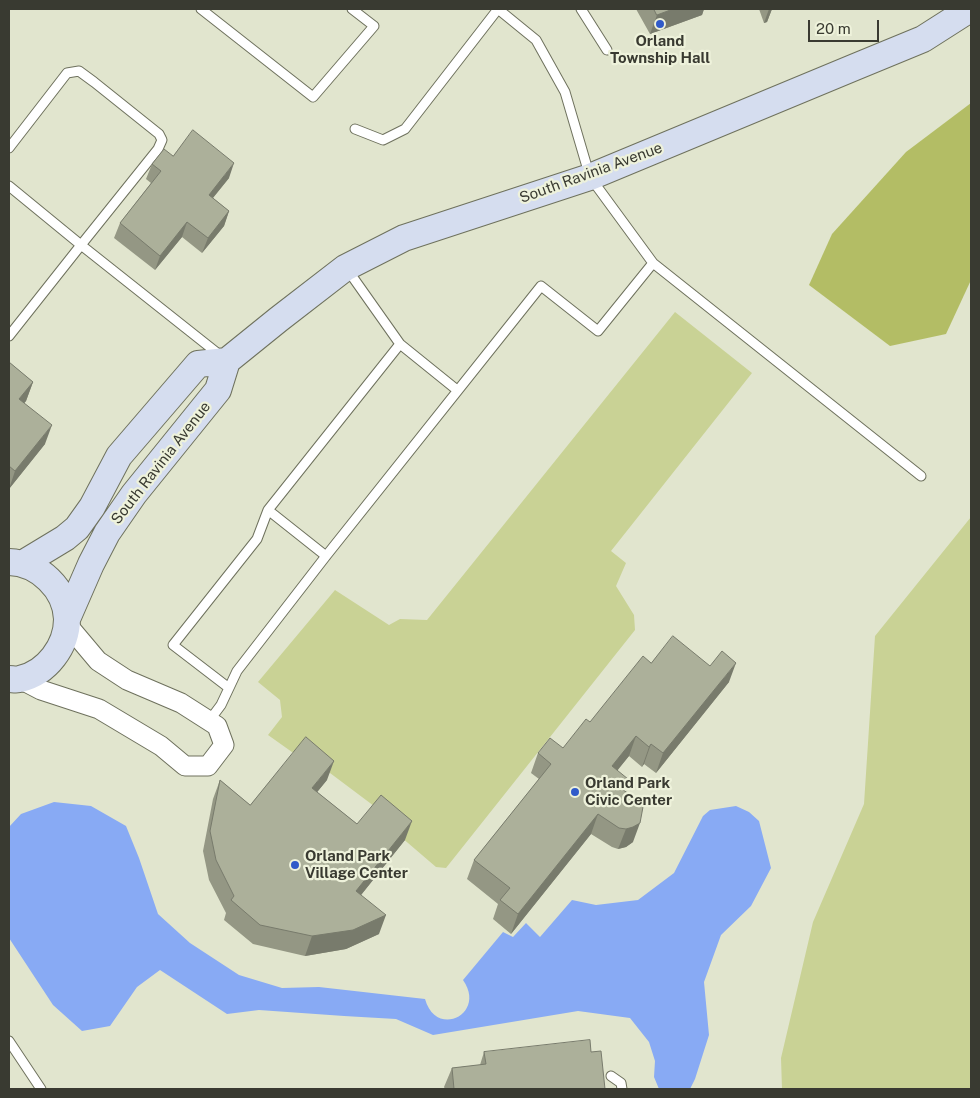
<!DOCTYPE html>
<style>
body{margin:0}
#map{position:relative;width:980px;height:1098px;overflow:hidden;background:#e1e5ce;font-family:"Public Sans",sans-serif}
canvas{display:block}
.frame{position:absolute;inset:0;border:10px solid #393a31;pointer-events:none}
.scale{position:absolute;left:808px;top:20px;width:71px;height:22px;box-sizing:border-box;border:2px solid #393a31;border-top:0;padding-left:6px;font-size:15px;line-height:18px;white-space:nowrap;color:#393a31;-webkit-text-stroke:4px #eef2db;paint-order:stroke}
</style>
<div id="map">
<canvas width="980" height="1098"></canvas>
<div class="frame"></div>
<div class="scale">20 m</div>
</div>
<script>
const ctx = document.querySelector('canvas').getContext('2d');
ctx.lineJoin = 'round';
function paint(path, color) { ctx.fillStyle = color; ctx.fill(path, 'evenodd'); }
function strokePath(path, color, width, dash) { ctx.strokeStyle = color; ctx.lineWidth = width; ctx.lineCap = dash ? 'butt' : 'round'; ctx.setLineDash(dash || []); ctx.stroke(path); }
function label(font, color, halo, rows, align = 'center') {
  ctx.font = font + ' "Public Sans",sans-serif'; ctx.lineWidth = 4.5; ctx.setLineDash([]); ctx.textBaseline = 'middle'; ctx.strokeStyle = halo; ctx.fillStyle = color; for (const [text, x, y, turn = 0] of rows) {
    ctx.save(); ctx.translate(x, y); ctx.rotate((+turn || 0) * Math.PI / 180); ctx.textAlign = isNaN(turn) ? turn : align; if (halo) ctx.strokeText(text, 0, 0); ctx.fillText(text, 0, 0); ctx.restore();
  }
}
const green = new Path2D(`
 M675 312 752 373 611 551 626 563 616 586 634 615 635 630 446 868 436 867 387 825 378 809 322 767 299 757 268 735 282 717 280 700 258 682 335 590 389 625 400 619 427 620Z
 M971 517V1089H782L781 1058 813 922 864 804 875 636Z`);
const forest = new Path2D(`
 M971 103V280L946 334 890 346 809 285 832 234 906 152Z`);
const water = new Path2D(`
 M54 802 91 806 126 826 139 858 158 914 190 943 239 975 282 988 319 987 425 999C436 1039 487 1014 463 980L503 932 513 937 526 923 540 937 572 900 596 905 638 900 674 873 703 816 710 810 736 806 749 812 759 821 771 868 751 906 721 935 704 982 709 1035 695 1079 690 1089H659L654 1077 655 1061 649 1042 630 1018 578 1011 433 1035 396 1019 344 1016 259 1010 227 1014 160 970 137 987 110 1026 82 1031 53 1005 9 938V827L21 814Z`);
const lane = new Path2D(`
 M201 9 313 97 374 26 352 9
 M498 9 536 40 565 92 590 177 653 263 921 476
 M581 9 607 50
 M355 129 383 140 405 129 498 9
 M9 148 67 73 79 71 94 82 159 134 162 140 158 149 81 245 9 186
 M347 269 400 344
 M9 336 81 245 221 356
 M268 510 400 344 457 390
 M229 688 173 645 257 539 268 510 326 556
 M209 721 221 705 237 671 326 556 541 286 598 331 653 263
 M9 1041 41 1089
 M611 1076 621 1083 622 1089`);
const street = new Path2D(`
 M20 679 41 690 99 709 161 746 185 766H208L224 745 217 726 181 703 127 680 98 661 66 623`);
const secondary = new Path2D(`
 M22 564 65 538 77 528 92 507 119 456 198 364 227 361
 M67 619 91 564 107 533 134 494 218 390 227 361 279 319 345 268 404 238 590 177 855 67 923 39 970 9
 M9 679C12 679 17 680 20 679 47 673 67 646 67 619 66 589 39 563 9 562`);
const wall = new Path2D(`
 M636 9H704L702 15 650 34Z
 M759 9H772L767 22 764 23Z
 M173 156 229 178 213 198 229 211 224 226 202 253 182 237 155 270 114 238 120 223 151 183 146 179 152 164Z
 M9 362 33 382 26 401 24 403 45 444 9 489Z
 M651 663 729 682 656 773 644 764 642 767 629 756 617 770 624 791 633 842 626 847 618 849 612 847 591 834 511 934 493 919 498 904 467 879 474 860 539 779 531 773 538 753 563 748Z
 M220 780 250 805 327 780 317 792 357 824 405 840 361 895 379 934 346 949 305 956 253 944 224 920 226 913 209 880 203 851 213 799Z
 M484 1052H591L605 1089H445L444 1087 452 1068 480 1065Z`);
const shadedWall = new Path2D(`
 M673 9H704L702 15 650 34 657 15Z
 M769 9H772L767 22 764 23Z
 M234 163 229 178 203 210 209 195Z
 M229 211 224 226 202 253 208 238Z
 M187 222 182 237 155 270 160 256Z
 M33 382 26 401 12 418 19 399Z
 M52 425 45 444 9 489 15 471Z
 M736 663 729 682 656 773 663 753Z
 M636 736 629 756 605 786 612 766Z
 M651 744 644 764 642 767 649 747Z
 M334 761 327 780 305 807 312 788Z
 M628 779 621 798 620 788Z
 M598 814 591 834 511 934 518 914Z
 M412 821 405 840 349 910 356 891Z
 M640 823 633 842 626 847 618 849 626 829Z
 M386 915 379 934 346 949 305 956 312 936Z`);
const building = new Path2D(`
 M654 9H673L657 15Z
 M193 130 234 163 209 195 229 211 208 238 187 222 160 256 120 223 161 171 152 164 164 149 173 156Z
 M9 362 33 382 19 399 52 425 15 471 9 466Z
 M673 636 710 666 722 651 736 663 663 753 651 744 649 747 636 736 612 766 628 779 620 788 640 801 643 807 640 823 633 827 626 829 619 828 598 814 518 914 500 900 510 888 474 860 551 764 538 753 550 738 563 748 586 719 590 722 643 656 651 663Z
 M306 737 334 761 312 788 357 824 381 795 412 821 356 891 386 915 353 930 312 936 260 925 231 900 234 896 216 860 210 831 220 780 250 805Z
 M590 1040 591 1052 601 1051 605 1089H454L452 1068 486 1064 484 1052Z`);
const markers = [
 [660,24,5,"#305ac9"],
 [575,792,5,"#305ac9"],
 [295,865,5,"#305ac9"]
];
const poiNames = [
 ["Orland",660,41,"center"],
 ["Township Hall",660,58,"center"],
 ["Orland Park",585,783],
 ["Civic Center",585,800],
 ["Orland Park",305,856],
 ["Village Center",305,873]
];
const streetNames = [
 ["South Ravinia Avenue",591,173,-20],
 ["South Ravinia Avenue",161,463,-52]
];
paint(green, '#c9d295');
paint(forest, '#b3bd65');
paint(water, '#88aaf4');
strokePath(lane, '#6e715d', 11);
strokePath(street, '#6e715d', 21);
strokePath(secondary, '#6e715d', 28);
strokePath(lane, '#fff', 9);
strokePath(street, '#fff', 19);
strokePath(secondary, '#d5ddef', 26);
paint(wall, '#949784');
paint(shadedWall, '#787b6c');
paint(building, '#acb09a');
strokePath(building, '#787b6c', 1);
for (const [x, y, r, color] of markers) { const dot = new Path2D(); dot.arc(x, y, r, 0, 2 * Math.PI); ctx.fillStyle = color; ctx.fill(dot); strokePath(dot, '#eef2db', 2); }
label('bold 15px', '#393a31', '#eef2db', poiNames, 'left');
label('15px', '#393a31', '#eef2db', streetNames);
</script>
